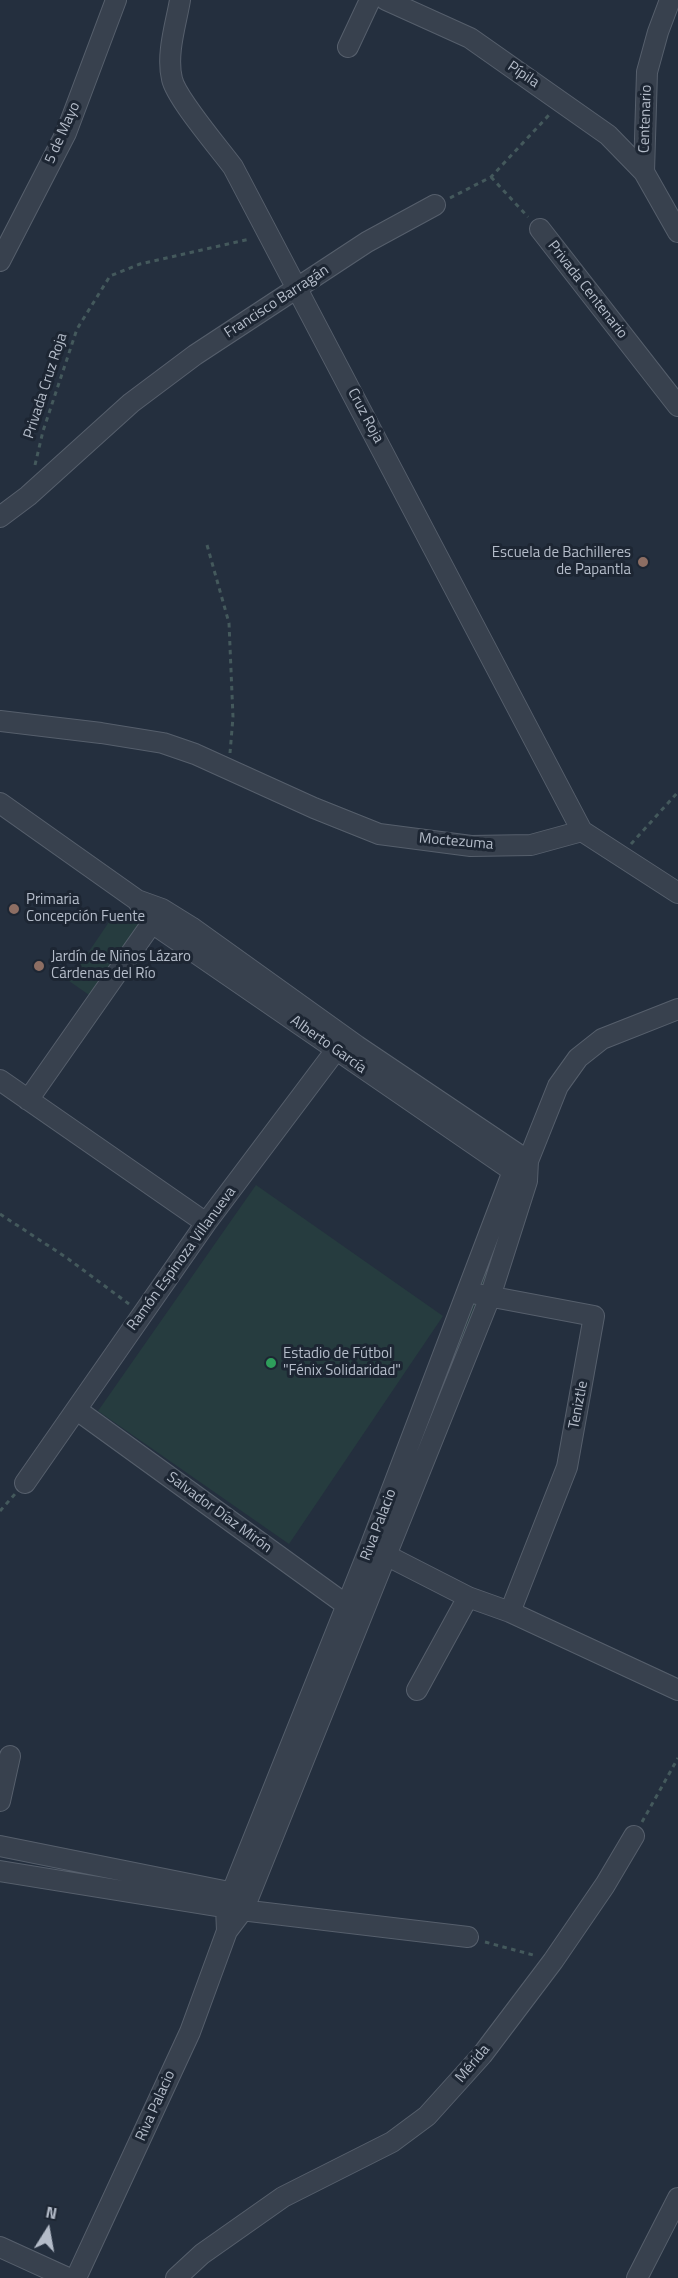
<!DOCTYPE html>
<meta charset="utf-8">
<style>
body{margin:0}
#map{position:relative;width:678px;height:2278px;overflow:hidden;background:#242f3e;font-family:"Titillium Web",sans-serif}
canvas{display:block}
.north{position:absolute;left:18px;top:2200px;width:60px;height:60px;-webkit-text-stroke:4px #1d2633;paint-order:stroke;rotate:11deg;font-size:16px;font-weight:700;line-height:24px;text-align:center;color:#b4bcc9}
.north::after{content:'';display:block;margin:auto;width:21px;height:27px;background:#b4bcc9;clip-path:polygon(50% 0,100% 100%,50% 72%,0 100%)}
</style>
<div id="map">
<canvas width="678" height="2278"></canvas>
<div class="north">N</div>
</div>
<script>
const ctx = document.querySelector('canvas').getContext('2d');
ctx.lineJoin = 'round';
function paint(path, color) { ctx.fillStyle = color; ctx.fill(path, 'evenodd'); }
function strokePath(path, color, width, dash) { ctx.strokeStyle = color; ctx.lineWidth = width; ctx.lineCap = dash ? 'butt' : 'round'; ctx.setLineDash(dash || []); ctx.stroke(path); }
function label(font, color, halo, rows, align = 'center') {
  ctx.font = font + ' "Titillium Web",sans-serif'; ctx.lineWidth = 6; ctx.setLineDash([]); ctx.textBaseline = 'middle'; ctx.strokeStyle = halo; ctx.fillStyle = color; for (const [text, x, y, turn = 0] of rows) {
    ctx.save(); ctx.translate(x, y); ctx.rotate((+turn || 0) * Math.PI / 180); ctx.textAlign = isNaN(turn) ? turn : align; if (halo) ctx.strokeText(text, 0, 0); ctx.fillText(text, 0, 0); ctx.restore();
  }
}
const green = new Path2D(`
 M117 910 140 925 92 997 69 981Z
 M256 1185 443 1316 289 1544 98 1411Z
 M512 1196 517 1198 394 1524H389Z`);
const path = new Path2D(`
 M491 177 528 217
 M450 198 491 177 549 115
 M35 465 43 431 77 329 110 276 140 264 250 239
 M207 545 229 623 233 717 230 753
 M631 844 678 792
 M0 1214 67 1258 129 1304
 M0 1511 15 1494
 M642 1822 678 1758
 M485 1942 537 1956`);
const minor = new Path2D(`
 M180 0C176 24 166 54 172 79 176 98 219 148 233 167L582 831
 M386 0 470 38 608 135 644 172
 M670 0 658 32 647 72 644 172 678 232
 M348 47 370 0
 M540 229 678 406
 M0 261 66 133 116 0
 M0 517 28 496 131 403 195 355 367 242 435 205
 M0 721 101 733 163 743 195 754 314 808 379 834 471 846 531 845 582 831 678 893
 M0 803 137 900 162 909 191 927 357 1046 528 1161
 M137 900 152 923 523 1178
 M0 1080 206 1223
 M28 1100 159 913
 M477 1294 594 1316 567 1467 510 1612
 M77 1410 356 1612
 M25 1483 206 1223 345 1038
 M376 1550 468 1597 510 1612 678 1690
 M417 1690 468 1597
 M0 1801 10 1756
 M0 1846 244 1895
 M0 1871 241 1910 468 1937
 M227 1931 226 1907 370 1547 513 1171 528 1161
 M0 2247 68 2278
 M76 2278 190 2032 227 1931 243 1910 249 1896 490 1297 527 1181 528 1161 558 1086 578 1058 602 1039 678 1009
 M176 2278 202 2254 283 2197 392 2142 427 2116 482 2055 553 1961 605 1885 634 1836
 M637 2278 678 2198`);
const markers = [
 [643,562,6,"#8d6e63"],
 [14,909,6,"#8d6e63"],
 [39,966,6,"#8d6e63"],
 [271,1363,6,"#2e9e5b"]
];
const streetNames = [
 ["Pípila",523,75,34],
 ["Centenario",646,119,-88],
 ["5 de Mayo",63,133,-66],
 ["Privada Centenario",587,290,52],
 ["Francisco Barragán",277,302,-33],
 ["Privada Cruz Roja",46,386,-72],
 ["Cruz Roja",365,416,62],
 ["Moctezuma",456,842,5],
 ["Alberto García",328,1045,35],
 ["Ramón Espinoza Villanueva",182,1259,-54],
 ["Teniztle",579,1405,-79],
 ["Salvador Díaz Mirón",219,1513,36],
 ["Riva Palacio",379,1525,-69],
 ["Mérida",473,2064,-50],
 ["Riva Palacio",156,2106,-66]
];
const poiNames = [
 ["Escuela de Bachilleres",631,553,"right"],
 ["de Papantla",631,570,"right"],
 ["Primaria",26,900],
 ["Concepción Fuente",26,917],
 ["Jardín de Niños Lázaro",51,957],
 ["Cárdenas del Río",51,974],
 ["Estadio de Fútbol",283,1354],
 ["\"Fénix Solidaridad\"",283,1371]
];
paint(green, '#263c3f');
strokePath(minor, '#565f6c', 22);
strokePath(path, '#44595c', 3, [4.5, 4.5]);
strokePath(minor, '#38414e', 20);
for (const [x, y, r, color] of markers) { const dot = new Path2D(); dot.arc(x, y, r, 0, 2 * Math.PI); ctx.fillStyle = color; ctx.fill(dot); strokePath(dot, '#1d2633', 2); }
label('15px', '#b4bcc9', '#1d2633', streetNames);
label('15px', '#b4bcc9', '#1d2633', poiNames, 'left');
</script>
